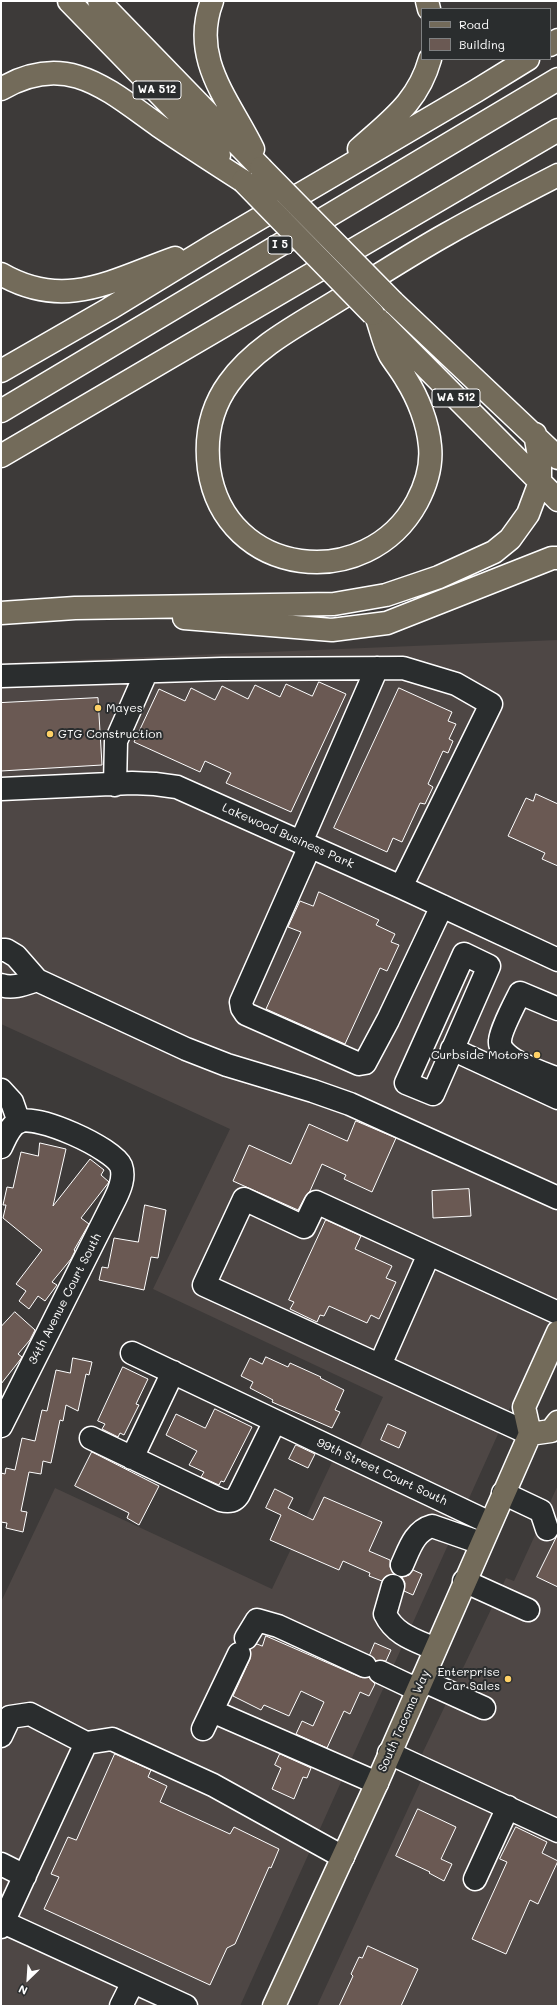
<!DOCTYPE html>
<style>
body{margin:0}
#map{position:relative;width:559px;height:2007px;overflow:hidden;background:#3d3a39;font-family:Mali,sans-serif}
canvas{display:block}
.frame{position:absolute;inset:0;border:2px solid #fff;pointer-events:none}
.legend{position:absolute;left:421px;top:8px;width:130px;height:52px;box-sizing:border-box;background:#2a2d2e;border:1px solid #7f8182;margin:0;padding:5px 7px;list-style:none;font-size:12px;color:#fff}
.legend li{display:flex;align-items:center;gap:8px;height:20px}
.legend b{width:20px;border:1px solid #7f8182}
.north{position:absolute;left:8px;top:1959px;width:40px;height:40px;-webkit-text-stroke:3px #2a2d2e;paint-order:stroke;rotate:205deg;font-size:11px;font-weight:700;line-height:16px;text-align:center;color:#fff}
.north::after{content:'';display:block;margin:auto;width:14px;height:18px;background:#fff;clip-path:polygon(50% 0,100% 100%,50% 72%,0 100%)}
</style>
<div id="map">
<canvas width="559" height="2007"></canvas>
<div class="frame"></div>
<ul class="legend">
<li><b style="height:5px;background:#736b5a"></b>Road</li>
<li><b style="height:11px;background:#6a5953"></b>Building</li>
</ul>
<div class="north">N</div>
</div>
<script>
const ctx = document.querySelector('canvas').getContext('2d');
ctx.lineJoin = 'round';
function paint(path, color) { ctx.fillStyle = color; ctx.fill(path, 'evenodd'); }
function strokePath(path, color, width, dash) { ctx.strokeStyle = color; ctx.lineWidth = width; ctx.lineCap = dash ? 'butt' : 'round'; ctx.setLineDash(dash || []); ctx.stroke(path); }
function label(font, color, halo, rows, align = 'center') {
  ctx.font = font + ' Mali,sans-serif'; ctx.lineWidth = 4; ctx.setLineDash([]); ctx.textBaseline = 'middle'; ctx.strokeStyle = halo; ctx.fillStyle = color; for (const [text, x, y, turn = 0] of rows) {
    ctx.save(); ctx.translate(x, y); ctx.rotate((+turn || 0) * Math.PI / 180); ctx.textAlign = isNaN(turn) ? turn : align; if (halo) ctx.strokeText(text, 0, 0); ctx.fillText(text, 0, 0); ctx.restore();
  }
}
const built = new Path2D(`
 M558 640V1301L240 2006H1V1602L55 1488 272 1589 334 1458 351 1465 383 1397 153 1289 230 1129 1 1024V663Z
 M558 1485V2006H317L431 1759 422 1754 506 1578 514 1581Z`);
const building = new Path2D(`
 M319 682 346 694 291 812 226 783 231 773 205 761 200 772 134 742 159 689 185 701 191 688 215 700 222 686 248 699 255 685 280 697 286 684 312 696Z
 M399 688 452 712 448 721 456 724 449 739 453 741 448 753 443 751 428 784 433 787 425 804 420 803 402 842 393 838 387 852 334 828Z
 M98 698 102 765 1 771V703Z
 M536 794 558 804V866L542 859 545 853 508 836 526 798 533 801Z
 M319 892 379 920 376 925 395 934 391 942 399 945 387 971 380 968 345 1044 266 1009 301 932 288 927 300 901 313 906Z
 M356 1121 396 1138 372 1192 344 1179 346 1175 322 1164 310 1191 305 1197 298 1210 233 1181 249 1145 291 1164 309 1124 347 1141Z
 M40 1143 66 1149 53 1206 90 1159 104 1170 101 1175 109 1182 81 1218 89 1224 74 1250 75 1251 71 1259 52 1282 57 1285 45 1301 38 1296 29 1309 19 1301 26 1291 16 1284 42 1250 3 1218 6 1205H3L7 1187 13 1188 21 1152 38 1156Z
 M469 1189 471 1216 433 1218 432 1191Z
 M145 1205 166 1210 158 1258 151 1257 144 1290 99 1280 102 1267 108 1268 114 1238 138 1242Z
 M326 1220 361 1236 355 1249 392 1266 386 1278 396 1282 379 1319 371 1315 367 1323 329 1306 324 1316 320 1315 317 1322 290 1309 294 1302 289 1300Z
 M15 1312 35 1330 30 1340 18 1354 22 1357 20 1360 1 1384V1327Z
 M266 1357 288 1367 290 1363 321 1377 320 1378 344 1390 335 1410 340 1412 332 1428 272 1402 273 1400 250 1388 253 1382 241 1376 250 1358 262 1364Z
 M73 1358 92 1362 89 1375 86 1374 78 1411 66 1405 63 1421 60 1420 51 1463 43 1461 41 1474 29 1472 21 1511 27 1512 23 1532 6 1528 7 1523 1 1522V1473L5 1474 6 1468 15 1470 22 1438 35 1441 42 1410 47 1411 56 1370 70 1373Z
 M123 1367 148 1379 136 1404 139 1405 124 1435 120 1433 118 1437 102 1429 105 1424 98 1421Z
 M215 1409 252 1427 224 1482 221 1481 219 1485 201 1477 204 1472 189 1465 197 1451 166 1435 176 1414 205 1428Z
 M388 1424 406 1432 399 1448 381 1440Z
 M296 1445 315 1454 308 1468 289 1459Z
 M92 1452 159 1486 139 1525 127 1518 129 1513 75 1486Z
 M275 1489 293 1498 288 1508 313 1520 324 1497 382 1522 369 1551 390 1560V1567L394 1574 385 1577 382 1581 369 1576 370 1573 343 1561 339 1570 270 1540 281 1515 266 1508Z
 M558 1534V1587L537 1577Z
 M413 1570 422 1574 413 1595 404 1591 405 1583 402 1577 409 1575Z
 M266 1636 360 1677H369L375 1684 369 1696 360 1692 350 1714 344 1711 327 1748 296 1734 302 1721 313 1726 324 1702 301 1691 289 1716 264 1705 261 1710 233 1696 250 1659V1649L257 1644 262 1646Z
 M375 1643 391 1650 386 1661H376L370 1655Z
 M115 1754 151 1770 148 1777 167 1786 160 1802 230 1834 234 1827 279 1849 271 1868 269 1867 235 1944 227 1948 210 1985 44 1909 59 1877 51 1874 68 1837 76 1840Z
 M280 1754 311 1768 307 1778 303 1777 294 1799 272 1789 281 1768 275 1765Z
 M418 1809 456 1827 441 1859 452 1864 444 1881 429 1873 430 1872 396 1856Z
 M516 1827 547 1842 542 1853 558 1861 538 1904 530 1900 506 1954 472 1939 507 1862 500 1859Z
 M368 1946 418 1969 401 2006H339L353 1976 351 1974 359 1957 362 1958Z`);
const minor = new Path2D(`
 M1 676 222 669 403 668 456 684 491 704 401 887
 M115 785 116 741 146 673
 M1 789 132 783 155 784 177 787 401 887 558 960
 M301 842 377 668
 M310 846 241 1002 242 1008 246 1014 359 1064 365 1063 388 1020 442 906
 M1 950H6L16 956 37 980 186 1049 227 1065 313 1091 350 1104 558 1198
 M464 954 489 966 433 1094 406 1083Z
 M1 985C13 989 25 984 37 980
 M558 1009 520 993C515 1003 500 1031 500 1041 498 1059 543 1073 558 1079
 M452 1049 558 1098
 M1 1090 12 1102 19 1122
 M1 1147C5 1139 9 1127 18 1122 36 1113 113 1148 121 1166 125 1177 120 1189 115 1199L1 1426
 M132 1353 490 1523
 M380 1365 429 1254
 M530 1434 204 1285 244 1199 304 1227 316 1202 558 1313
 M91 1438 221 1500C229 1502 235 1501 239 1494L275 1421
 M132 1458 173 1372
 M503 1493 541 1511 547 1529
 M402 1565C409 1550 414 1531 432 1526L481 1543
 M464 1581 528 1610
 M393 1586 385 1614C395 1635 415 1640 435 1649
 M246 1638 257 1620 278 1626 365 1666
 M380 1672 418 1690
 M422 1680 484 1708
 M212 1711 377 1783
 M203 1729 239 1654
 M1 1736 10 1717 30 1714 86 1743
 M389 1753 558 1831
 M1 1864 25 1876
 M475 1879 508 1807
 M3 1922 186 2006
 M1 1927 86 1743 112 1739 213 1785 343 1857
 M121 2006 133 1982`);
const major = new Path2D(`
 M530 1434 551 1431 558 1422
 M274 2006 377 1783 530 1434 524 1407 558 1332`);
const highway = new Path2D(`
 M69 1 219 155
 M99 1 261 168
 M212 1C190 59 229 100 253 149
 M427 1 429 9
 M550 45 558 40
 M1 89C67 50 108 90 159 126 187 145 215 163 243 181
 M359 149C391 120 418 102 430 59
 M1 274C65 311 113 280 175 258
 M393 302 558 458
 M377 318C381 330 384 344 390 355 395 363 401 370 406 379 418 398 428 423 430 446 432 465 426 485 417 502 367 594 225 578 209 469 205 438 210 409 229 383 256 345 302 323 340 299 376 277 411 254 447 234 484 213 521 194 558 175
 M381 322 558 500
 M1 371 109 309 214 245 476 91 528 59
 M1 411 558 79
 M1 456 558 130
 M1 613 75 608 334 604 386 595 439 577 494 552 510 539 528 514 540 482V461L535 434
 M184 618 332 630 387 623 552 558H558`);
const highwayBridge = new Path2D(`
 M261 168 393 302
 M243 181 373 314`);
const markers = [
 [98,708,4,"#ffd166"],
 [50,734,4,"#ffd166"],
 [537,1055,4,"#ffd166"],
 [508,1679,4,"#ffd166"]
];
const shields = [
 [157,90,48],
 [280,245,24],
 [456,398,48]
];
const shieldNames = [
 ["WA 512",157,90],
 ["I 5",280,245],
 ["WA 512",456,398]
];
const poiNames = [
 ["Mayes",106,708],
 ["GTG Construction",58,734],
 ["Curbside Motors",529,1055,"right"],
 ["Enterprise",500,1672,"right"],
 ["Car Sales",500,1686,"right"]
];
const streetNames = [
 ["Lakewood Business Park",288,836,24],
 ["34th Avenue Court South",65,1299,-63],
 ["99th Street Court South",382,1472,25],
 ["South Tacoma Way",404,1721,-66]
];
paint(built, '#4e4745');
paint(building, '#6a5953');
strokePath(building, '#fff', 1);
strokePath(minor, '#fff', 25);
strokePath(major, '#fff', 25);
strokePath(highway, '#fff', 25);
strokePath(minor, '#2a2d2e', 22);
strokePath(major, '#736b5a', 22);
strokePath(highway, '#736b5a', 22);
strokePath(highwayBridge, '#fff', 25, []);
strokePath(highwayBridge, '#736b5a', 22);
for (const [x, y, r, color] of markers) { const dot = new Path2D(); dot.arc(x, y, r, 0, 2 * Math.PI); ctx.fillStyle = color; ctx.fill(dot); strokePath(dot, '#2a2d2e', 1.5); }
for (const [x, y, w] of shields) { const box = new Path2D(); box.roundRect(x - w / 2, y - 9, w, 18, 3); ctx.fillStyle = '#2a2d2e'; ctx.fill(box); strokePath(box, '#fff', 1); }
label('bold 11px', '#fff', null, shieldNames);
label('12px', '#fff', '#2a2d2e', poiNames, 'left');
label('12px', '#fff', '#2a2d2e', streetNames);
</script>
